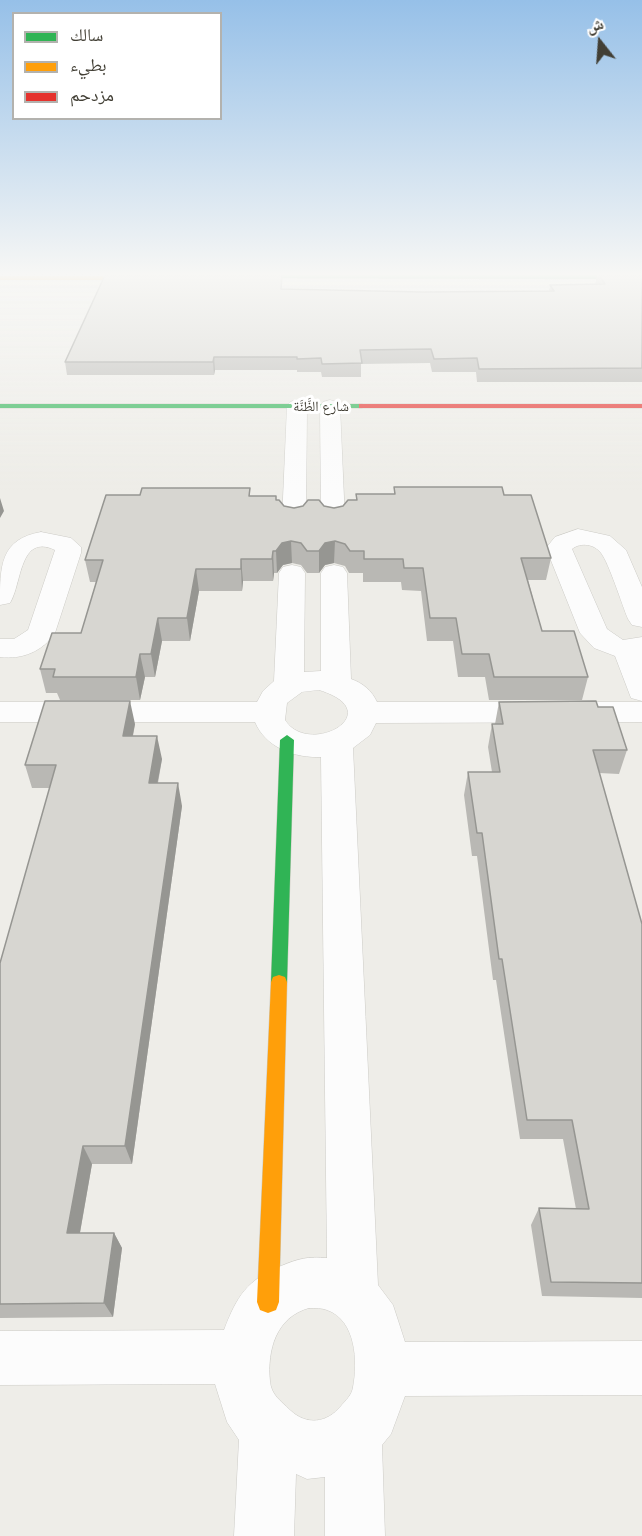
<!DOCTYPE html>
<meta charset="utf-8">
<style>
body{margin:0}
#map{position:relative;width:642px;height:1536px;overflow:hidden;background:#eeede8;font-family:Lato,"Noto Naskh Arabic",sans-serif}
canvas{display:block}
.legend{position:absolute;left:12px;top:12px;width:210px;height:108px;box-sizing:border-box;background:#fff;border:2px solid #b3b2ae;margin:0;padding:8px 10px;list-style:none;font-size:18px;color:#423f35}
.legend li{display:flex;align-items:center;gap:12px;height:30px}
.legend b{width:30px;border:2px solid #b3b2ae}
.north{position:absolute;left:570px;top:12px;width:60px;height:60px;-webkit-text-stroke:4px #fff;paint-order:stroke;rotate:343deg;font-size:16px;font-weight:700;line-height:24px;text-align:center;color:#423f35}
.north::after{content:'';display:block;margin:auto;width:21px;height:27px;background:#423f35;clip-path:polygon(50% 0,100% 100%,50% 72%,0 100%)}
</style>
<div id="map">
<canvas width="642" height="1536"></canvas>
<ul class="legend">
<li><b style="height:8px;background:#30b455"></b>سالك</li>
<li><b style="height:8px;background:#ff9f0a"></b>بطيء</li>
<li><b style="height:8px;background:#e5322d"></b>مزدحم</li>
</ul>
<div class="north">ش</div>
</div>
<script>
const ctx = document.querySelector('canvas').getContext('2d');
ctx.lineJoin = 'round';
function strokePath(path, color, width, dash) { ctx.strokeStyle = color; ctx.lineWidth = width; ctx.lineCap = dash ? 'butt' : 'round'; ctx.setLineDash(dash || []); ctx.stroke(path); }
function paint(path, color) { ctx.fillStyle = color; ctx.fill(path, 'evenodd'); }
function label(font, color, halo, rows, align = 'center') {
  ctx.font = font + ' Lato,"Noto Naskh Arabic",sans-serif'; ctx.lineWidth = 6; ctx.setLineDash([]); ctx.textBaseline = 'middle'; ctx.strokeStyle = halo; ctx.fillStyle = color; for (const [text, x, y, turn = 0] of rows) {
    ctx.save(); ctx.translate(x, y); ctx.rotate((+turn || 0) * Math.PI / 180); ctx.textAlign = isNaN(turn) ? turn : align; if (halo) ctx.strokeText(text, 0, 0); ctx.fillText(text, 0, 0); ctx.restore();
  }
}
const street = new Path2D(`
 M297 400 304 402 307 406 306 521 303 526 294 528 285 526 282 521 287 406 290 402Z
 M330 400 337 402 340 406 345 521 342 526 333 528 324 526 321 521 320 406 323 402Z
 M578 529 610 536 626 550 642 587V627L632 625 628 619C622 605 609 563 601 553 594 544 581 542 572 549L607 629 623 640 642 637V701L631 698 615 656 594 648 580 633 546 548 555 537Z
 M41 532 71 538 81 547V553L55 633C43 651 22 660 0 657V639H14L28 630 55 550C19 533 22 584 10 603L0 605C0 566 0 539 41 532Z
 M292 565 301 567 305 573 304 672 321 671V573L325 567 334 565 343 567 347 573 351 679C363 683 372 691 377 702H642V722L376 723 370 735 353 748 378 1285 393 1305 405 1342 642 1341V1395L405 1396 391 1434 382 1445 385 1536H325V1477L307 1479 296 1474 294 1536H234L239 1440 227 1422 215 1384 0 1385V1331L224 1330C237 1296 247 1280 281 1266 297 1259 309 1256 327 1258L321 757C295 758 266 748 255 722H0V702H257L263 691 274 681 279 573 283 567ZM319 690C391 712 309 758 285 720L287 703 302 692ZM309 1308C315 1308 322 1308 327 1310 356 1320 358 1362 353 1387 352 1395 346 1400 341 1406 327 1423 307 1426 290 1410 281 1401 271 1395 270 1381 267 1350 276 1317 309 1308Z`);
const fast = new Path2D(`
 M239 275H642V279L237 278Z
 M0 404H362L366 406 362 408H0Z
 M287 735 294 740 287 982 285 987 279 989 273 987 271 982 280 740Z`);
const slow = new Path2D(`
 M0 276H148L151 278 148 280H0Z
 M279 975 285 977 287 982 279 1302 276 1310 268 1313 260 1310 257 1302 271 982 273 977Z`);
const jam = new Path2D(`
 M359 404H642V408H359Z`);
const wall = new Path2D(`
 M597 275H642V382H477L476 372H432L430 363 361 364V377H322L321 372H297V370H215L214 375H67L65 362 282 289 423 292 549 291 550 285H595Z
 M394 487 504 495 551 558 546 580H528L542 631 588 677 582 700H489L485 677H458L453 641H427L421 591 402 590 401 582H363V573H349L345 566 334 563 325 565 319 573H307L301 565 292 563 283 565 277 573H274L273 581H243L242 591H199L190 641H162L155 677H145L140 700H60L57 693H46L40 669 81 633 96 582H90L85 560 140 495 250 488V496L276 500 284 506 294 508 324 506 334 508 343 506 356 500 394 494Z
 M499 702 598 707 627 750 619 774 599 773 642 924V1298L542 1296 531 1225 539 1208 576 1209 563 1139H520L496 980H493L477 856H472L464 795 468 772H492L488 747 492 724H495Z
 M135 724 133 736 162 759 158 783 182 806 132 1164H92L80 1233H114L122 1248 113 1317 0 1318V963L50 788H32L25 765Z`);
const shadedWall = new Path2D(`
 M214 357 215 370 214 375 213 362Z
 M0 498 4 511 0 518Z
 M291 541 292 563 283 565 277 573 276 551 282 543Z
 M335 541 334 563 325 565 319 573V551L325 543Z
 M273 551 274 573 273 581 272 559Z
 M241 559 243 581 242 591 241 569Z
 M196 569 199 591 190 641 187 618Z
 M158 618 162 641 155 677 151 654Z
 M140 654 145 677 140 700 136 677Z
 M130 701 135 724 128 759 123 736Z
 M157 736 162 759 153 806 149 783Z
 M178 783 182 806 132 1164 125 1146Z
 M83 1146 92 1164 77 1249 67 1233Z
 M114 1233 122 1248 113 1317 104 1303Z`);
const building = new Path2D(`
 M105 275H282L281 289 423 292 554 291 550 285 605 284 599 275H642V368L479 369 477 358 434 359 431 349 360 350 362 363 322 364 321 358 297 359V357H214L213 362H65Z
 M394 487H502L504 495H531L551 558H521L542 631H574L588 677H494L489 654H462L456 618H430L423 568H404L403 559H364V551H350L345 544 335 541 325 543 319 551H307L301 543 291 541 282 543 276 551H273L272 559H241V569H196L187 618H158L151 654H140L136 677H53L55 669H40L52 633H81L103 560H85L106 495H140L142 488H250L249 496H276V500H279L284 506 294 508 303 506 308 500H319L324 506 334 508 343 506 348 500H357L356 494H395Z
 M45 701H130L123 736H157L149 783H178L125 1146H83L67 1233H114L104 1303 0 1304V963L56 765H25Z
 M596 701 598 707H613L627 750H593L642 924V1283L551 1282 539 1208 589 1209 572 1120H527L502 959H499L482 833H477L468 772H500L492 724H503L499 702Z`);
const farStreetnames = [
 ["شارع الظَّنَّة",321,406]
];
strokePath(street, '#cccbc6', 1);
strokePath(fast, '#cccac0', 1);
strokePath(slow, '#cccac0', 1);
strokePath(jam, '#cccac0', 1);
paint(street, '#fcfcfc');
paint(fast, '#30b455');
paint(slow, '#ff9f0a');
paint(jam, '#e5322d');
paint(wall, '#b9b8b4');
paint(shadedWall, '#969692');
paint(building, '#d7d6d1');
strokePath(building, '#969692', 1.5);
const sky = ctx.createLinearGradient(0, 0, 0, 490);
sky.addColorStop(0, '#96c0e8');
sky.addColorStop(0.56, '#f7f7f5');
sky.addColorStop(1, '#f7f7f500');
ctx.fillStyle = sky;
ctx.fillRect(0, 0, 642, 490);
label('14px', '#423f35', '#fff', farStreetnames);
</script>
